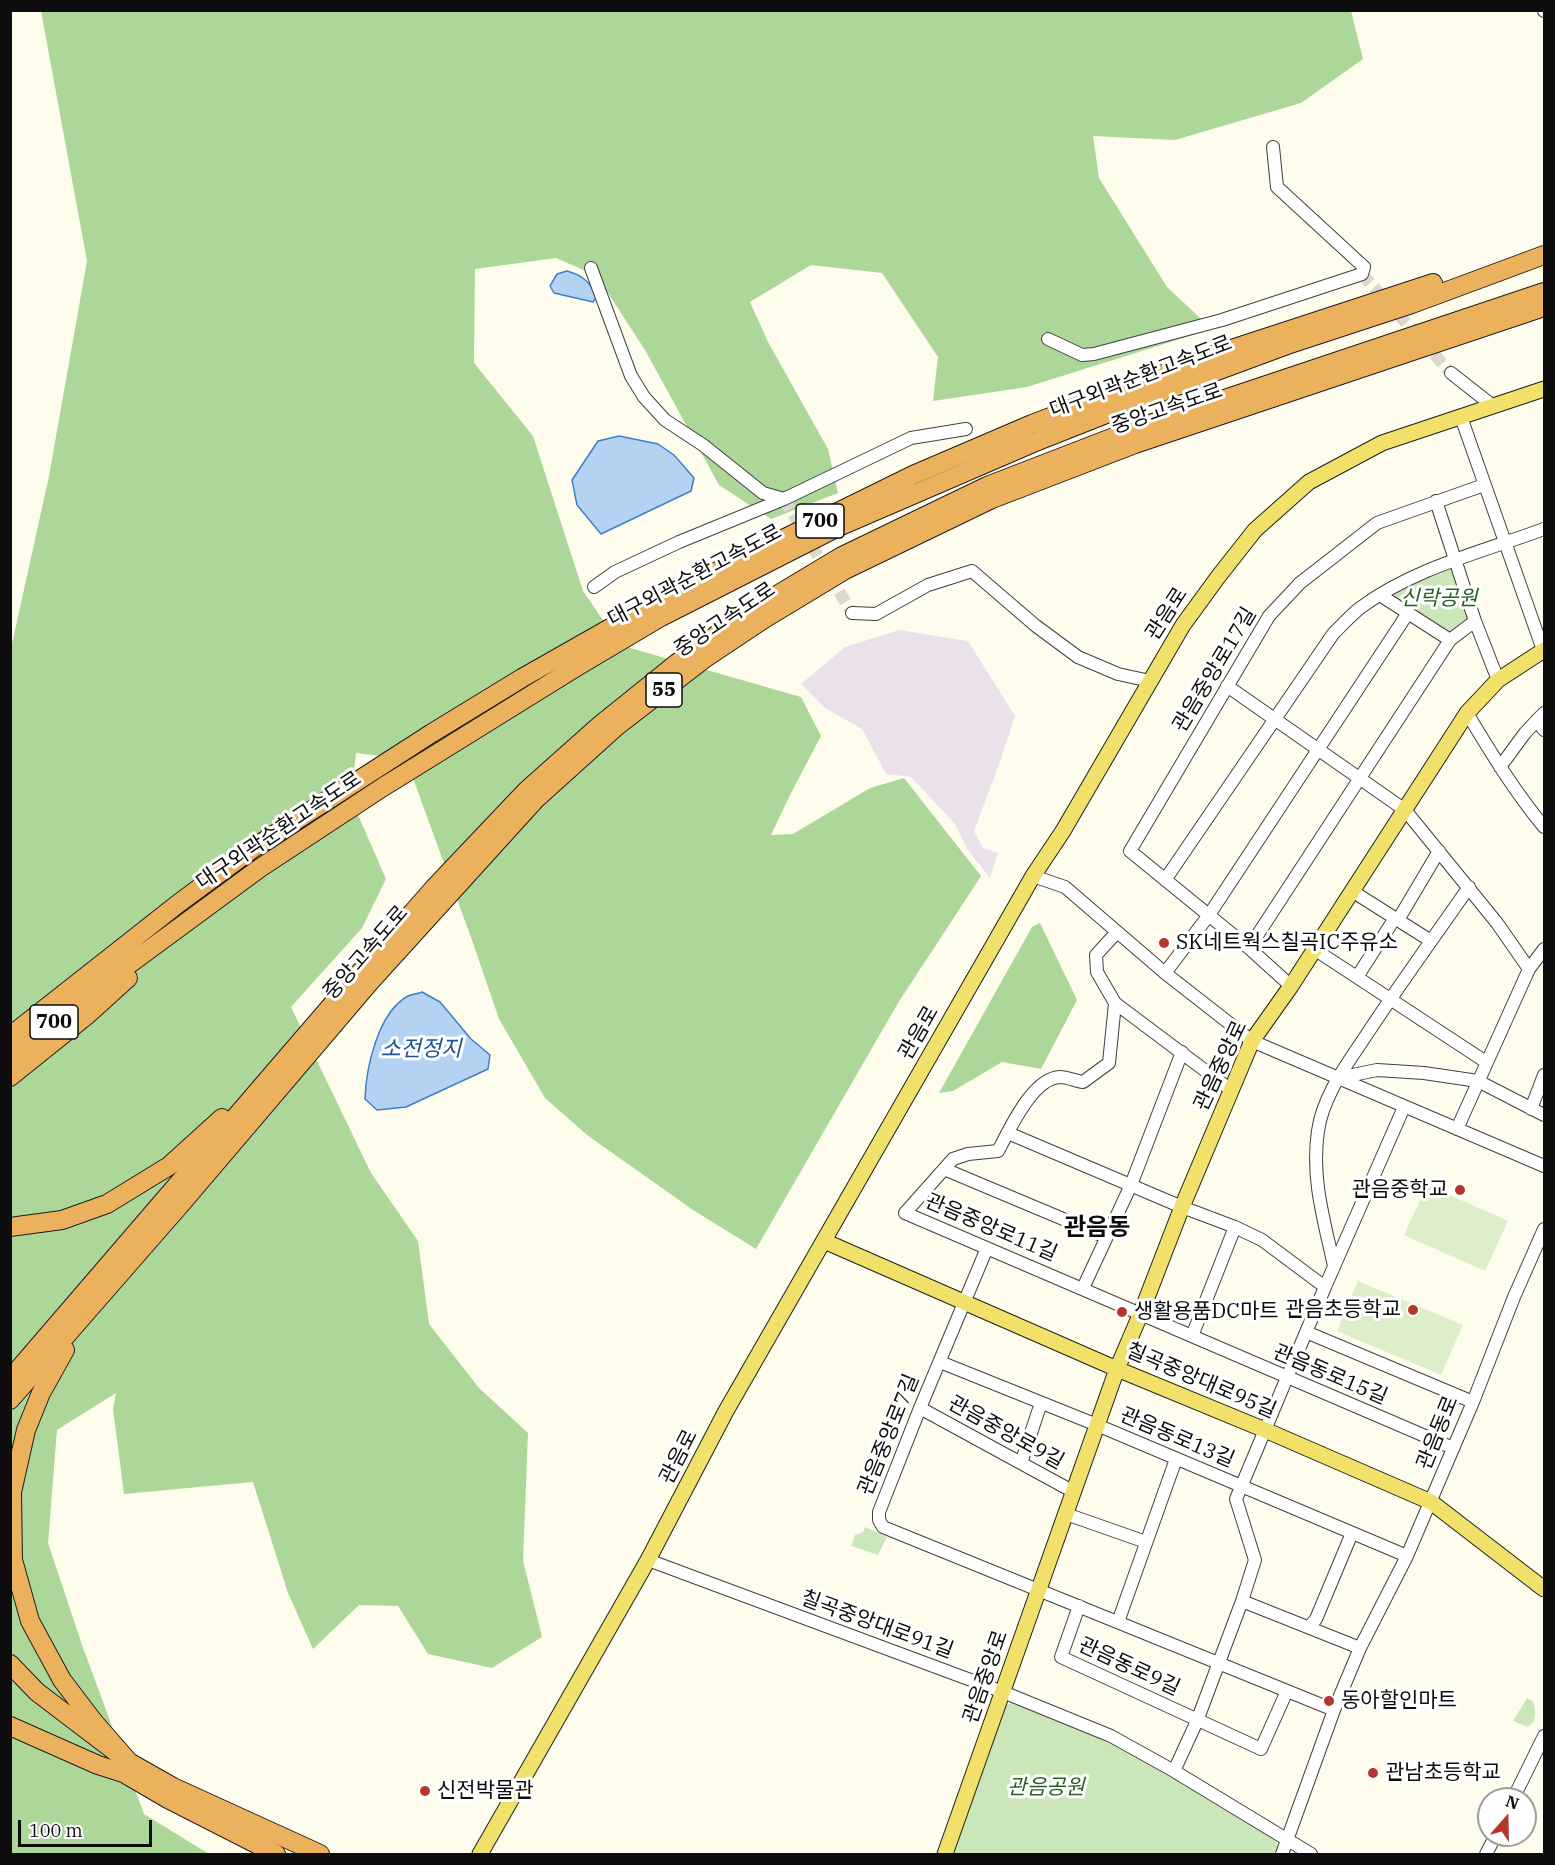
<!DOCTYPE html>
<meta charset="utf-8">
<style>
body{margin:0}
#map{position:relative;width:1555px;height:1865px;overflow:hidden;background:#fefded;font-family:"IBM Plex Serif",serif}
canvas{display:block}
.frame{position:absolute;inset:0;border:12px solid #0d0d0d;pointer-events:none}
.north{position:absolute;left:1477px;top:1787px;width:60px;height:60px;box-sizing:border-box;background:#fff;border:2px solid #9e9e9e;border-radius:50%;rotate:20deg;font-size:16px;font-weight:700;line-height:24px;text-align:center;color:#0d0d0d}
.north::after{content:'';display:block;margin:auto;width:21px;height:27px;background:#b5372c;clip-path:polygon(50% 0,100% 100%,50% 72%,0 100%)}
.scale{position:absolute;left:18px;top:1820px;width:134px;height:27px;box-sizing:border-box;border:3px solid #0d0d0d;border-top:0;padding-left:8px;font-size:18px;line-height:21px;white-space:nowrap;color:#0d0d0d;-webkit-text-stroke:4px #fff;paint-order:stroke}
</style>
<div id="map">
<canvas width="1555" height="1865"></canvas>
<div class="frame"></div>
<div class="north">N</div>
<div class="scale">100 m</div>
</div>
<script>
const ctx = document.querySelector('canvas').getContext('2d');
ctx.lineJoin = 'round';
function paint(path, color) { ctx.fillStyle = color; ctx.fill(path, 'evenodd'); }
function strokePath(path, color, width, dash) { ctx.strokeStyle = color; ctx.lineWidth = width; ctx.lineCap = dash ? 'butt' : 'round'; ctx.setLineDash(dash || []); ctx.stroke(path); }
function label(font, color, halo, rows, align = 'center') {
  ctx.font = font + ' "IBM Plex Serif","Noto Sans KR",serif'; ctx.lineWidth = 6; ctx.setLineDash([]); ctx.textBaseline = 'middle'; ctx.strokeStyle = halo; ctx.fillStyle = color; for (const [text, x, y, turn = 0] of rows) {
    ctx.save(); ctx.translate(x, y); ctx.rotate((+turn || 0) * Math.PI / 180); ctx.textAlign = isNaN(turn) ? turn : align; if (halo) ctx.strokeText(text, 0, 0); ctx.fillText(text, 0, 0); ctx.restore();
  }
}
const industrial = new Path2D(`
 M899 630 968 641 1015 716 997 770 974 831 983 848 998 853 990 878 967 849 955 824 911 777 886 774 862 729 825 708 801 684 845 647Z`);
const green = new Path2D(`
 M1446 568 1455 571 1470 613C1466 623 1456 631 1445 634L1394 599 1395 589Z
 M865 1527 887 1537 878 1555 851 1546 855 1535 863 1532Z
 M1527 1698 1533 1701C1536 1710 1537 1721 1528 1727L1513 1721Z
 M1015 1701 1109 1743 1175 1779 1276 1840 1278 1848 1277 1854H952L1004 1706Z`);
const forest = new Path2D(`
 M41 11H1351L1363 59 1301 103 1175 140 1093 136 1099 178 1167 287 1212 329 1027 387 933 401 938 357 882 273 811 265 750 302 768 342 828 449 838 493 771 519 719 485 645 350 597 276 556 258 475 269 474 363 533 436 583 591 620 645 801 697 821 736 791 793 771 835 793 834 870 788 904 778 981 876 898 1003 756 1249 693 1210 587 1135 545 1098 499 1019 473 943 406 759 356 753 351 799 386 879 362 928 291 1007 371 1173 418 1241 429 1324 479 1388 528 1433 523 1561 542 1637 492 1668 428 1654 398 1606 359 1605 313 1649 288 1593 253 1482 124 1494 113 1409 116 1393 57 1430 48 1543 81 1642 144 1814 209 1854H11L10 653 49 476 87 261Z
 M1040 923 1077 1000 1041 1069 1002 1062 953 1091 939 1093 1032 927Z`);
const pitch = new Path2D(`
 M1427 1185 1508 1221 1485 1271 1404 1235Z
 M1358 1281 1463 1325 1441 1375 1337 1331Z`);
const water = new Path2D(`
 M567 271C582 275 590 282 597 296L593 302 554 293 550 286 557 274Z
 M619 436 658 444 674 455 694 478 691 491 601 534 577 505 572 480 598 441Z
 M422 992 440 1002 471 1039 490 1055 488 1069 406 1107 377 1110 365 1099C366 1068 378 1012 408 996 412 994 418 994 422 992Z`);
const minorTunnel = new Path2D(`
 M1362 274 1451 373
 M784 499 852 613`);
const minor = new Path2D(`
 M1544 10V11
 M591 268 631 376 644 397 665 420 703 445 763 493 784 499
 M1048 339 1082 355 1094 354 1222 320 1362 274 1364 267 1277 187 1273 147
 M1451 373 1493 406
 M1461 417 1543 650
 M1436 501 1475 621 1498 680
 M594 587 615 572 679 542 784 499 911 438 966 429
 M1380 595 1450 640
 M852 613 876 614 928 585 972 571 1036 626 1078 657 1118 674 1150 681
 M1227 686 1405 810 1497 923 1529 969
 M1467 713C1491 753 1515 792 1544 827
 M1537 720 1544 730
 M1500 767 1525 733 1544 713
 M1033 876 1065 887 1165 973 1252 1041 1544 1166
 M1165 880 1333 634C1342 625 1350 616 1360 608 1414 568 1482 552 1544 529
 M1352 891 1431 941
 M1398 920 1439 851
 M1117 932 1096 955 1097 972 1115 1003 1109 1063 1083 1082C1076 1081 1067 1077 1060 1077 1032 1078 1009 1131 998 1151L968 1154 953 1159 905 1213 1453 1448
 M1249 948 1450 640 1475 621
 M1314 949 1486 1062
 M1165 973 1209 915 1408 613
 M1357 977 1395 918
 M1291 986 1249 948 1130 851 1269 616 1300 583 1377 523 1484 485
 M1115 1003 1231 1090
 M1338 1078 1377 1070 1424 1073 1478 1081 1544 1115
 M1531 1109 1544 1075
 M1457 1129 1529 969 1544 949
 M1008 1133 1182 1207 1235 1227 1262 1240 1325 1287 1236 1499 1255 1560 1242 1601 1197 1721 1174 1771
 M944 1169 1106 1237
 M987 1248 920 1408 879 1512V1520L883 1527 1334 1710
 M1334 1266C1324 1220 1311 1178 1318 1131 1323 1095 1348 1063 1367 1034 1400 984 1435 936 1469 887
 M1325 1287 1404 1107
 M1083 1288 1131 1185 1182 1052
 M1306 1332 1473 1402
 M1192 1336 1235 1227
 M940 1362 1097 1425 1407 1556
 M920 1408 1074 1492
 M1021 1463 1041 1403
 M1066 1514 1146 1542
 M648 1560 1003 1692 1111 1736 1174 1771 1311 1854
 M1242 1601 1360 1648
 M1079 1606 1061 1657 1261 1749 1287 1691
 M1118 1622 1176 1459
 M1309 1627 1316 1619 1352 1533
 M1513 1799 1544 1736
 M1282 1854 1334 1710 1360 1648 1407 1556 1473 1402 1514 1297 1544 1229
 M1486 1854 1496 1835`);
const major = new Path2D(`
 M824 1241 1117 1369 1265 1430 1431 1502 1544 1589
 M480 1854 648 1560 726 1411 1033 876 1063 831 1183 625 1218 577 1255 530 1309 482 1382 443 1544 389
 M945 1854 1117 1369 1141 1313 1182 1207 1252 1041 1291 986 1467 713 1498 680 1544 650`);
const highway = new Path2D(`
 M10 1036 179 903 255 847 432 733 522 678 663 598 913 475 1032 424 1207 357 1433 283
 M10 1056 97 988 260 868 383 787 578 666 661 617 836 528 1033 443 1190 381 1287 345 1412 304 1544 255
 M10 1077 86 1016 128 978
 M10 1227 62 1220 107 1204 169 1166 222 1118
 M65 1350 41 1393 26 1430 12 1492 13 1560 30 1621 62 1680 94 1722 129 1762
 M10 1379 354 979 433 889 527 790 600 725 677 663 747 613 842 556 987 486 1132 430 1544 292
 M10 1400 181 1204 370 982 536 799 617 726 704 659 764 619 845 570 992 499 1135 444 1544 307
 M10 1664 37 1692 129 1762 173 1787 320 1854
 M10 1726 98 1765 126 1774
 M127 1775 168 1799 276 1854`);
const markers = [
 [1164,943,6,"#b5372c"],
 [1460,1190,6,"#b5372c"],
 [1413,1310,6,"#b5372c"],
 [1122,1312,6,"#b5372c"],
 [1329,1701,6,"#b5372c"],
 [1373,1773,6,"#b5372c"],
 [425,1791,6,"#b5372c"]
];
const shields = [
 [820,521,48],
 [664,690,36],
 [54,1022,48]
];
const shieldNames = [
 ["700",820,521],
 ["55",664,690],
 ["700",54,1022]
];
const streetNames = [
 ["대구외곽순환고속도로",1141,377,-21],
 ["중앙고속도로",1167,409,-19],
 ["대구외곽순환고속도로",695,576,-28],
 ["관음로",1167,614,-57],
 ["중앙고속도로",725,620,-34],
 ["관음중앙로17길",1215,670,-59],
 ["대구외곽순환고속도로",279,831,-34],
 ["중앙고속도로",366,953,-49],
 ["관음로",919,1033,-60],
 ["관음중앙로",1221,1066,-65],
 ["관음중앙로11길",991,1228,23],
 ["관음동로15길",1330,1375,23],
 ["칠곡중앙대로95길",1201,1381,23],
 ["관음중앙로9길",1006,1433,29],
 ["관음동로",1438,1433,-68],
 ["관음중앙로7길",889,1435,-68],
 ["관음동로13길",1177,1438,23],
 ["관음로",679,1457,-63],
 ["칠곡중앙대로91길",877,1625,20],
 ["관음동로9길",1129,1667,25],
 ["관음중앙로",986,1677,-71]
];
const parkNames = [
 ["신락공원",1439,599],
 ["관음공원",1046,1788]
];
const poiNames = [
 ["SK네트웍스칠곡IC주유소",1176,943],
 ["관음중학교",1448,1190,"right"],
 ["관음초등학교",1401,1310,"right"],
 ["생활용품DC마트",1134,1312],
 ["동아할인마트",1341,1701],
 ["관남초등학교",1385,1773],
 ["신전박물관",437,1791]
];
const waterNames = [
 ["소전정지",421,1050]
];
const quarterNames = [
 ["관음동",1097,1228]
];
paint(industrial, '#ebe1eb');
paint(green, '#cbe6b9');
paint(forest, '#add699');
paint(pitch, '#ddeeca');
paint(water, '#b4d3f3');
strokePath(water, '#3f7fc6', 1.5);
strokePath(minorTunnel, '#dad9cb', 12, [12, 6]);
strokePath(minor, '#404040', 14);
strokePath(major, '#1e1e1e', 17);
strokePath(highway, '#1e1e1e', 20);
strokePath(minor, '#fff', 12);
strokePath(major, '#f1e16a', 15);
strokePath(highway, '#ecb15d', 18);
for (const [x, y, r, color] of markers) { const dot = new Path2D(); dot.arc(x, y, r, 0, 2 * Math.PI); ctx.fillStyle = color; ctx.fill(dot); strokePath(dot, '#fff', 2); }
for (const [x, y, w] of shields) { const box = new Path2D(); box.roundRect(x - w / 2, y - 17, w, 34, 4.5); ctx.fillStyle = '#fff'; ctx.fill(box); strokePath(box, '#0d0d0d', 1.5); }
label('bold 20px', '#0d0d0d', null, shieldNames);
label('21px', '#0d0d0d', '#fff', streetNames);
label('italic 21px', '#266021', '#fff', parkNames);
label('21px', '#0d0d0d', '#fff', poiNames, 'left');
label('italic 22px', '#1d5297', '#fff', waterNames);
label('bold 24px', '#0d0d0d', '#fff', quarterNames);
</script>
